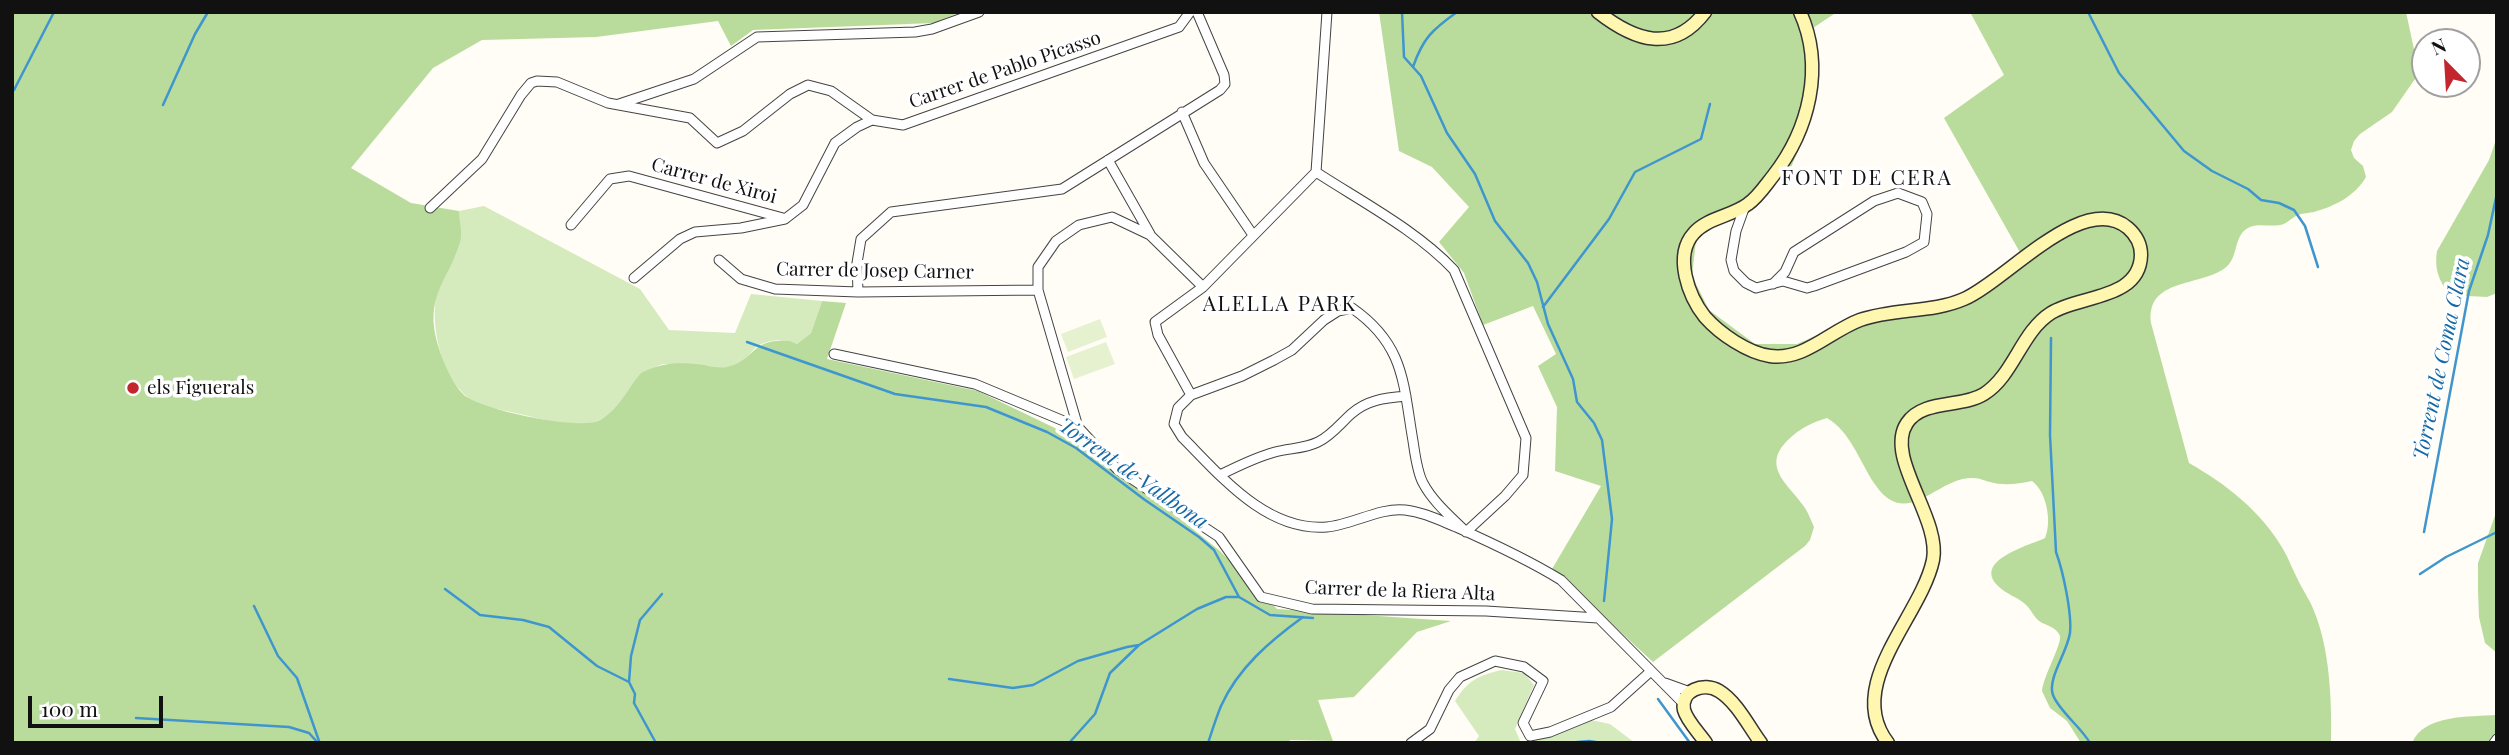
<!DOCTYPE html>
<style>
body{margin:0}
#map{position:relative;width:2509px;height:755px;overflow:hidden;background:#fffdf5;font-family:"Playfair Display",serif}
canvas{display:block}
.frame{position:absolute;inset:0;border:14px solid #111;pointer-events:none}
.north{position:absolute;left:2411px;top:28px;width:70px;height:70px;box-sizing:border-box;background:#fff;border:2px solid #a0a0a0;border-radius:50%;rotate:336deg;font-size:19px;font-weight:700;line-height:28px;text-align:center;color:#111}
.north::after{content:'';display:block;margin:auto;width:24px;height:32px;background:#c4262e;clip-path:polygon(50% 0,100% 100%,50% 72%,0 100%)}
.scale{position:absolute;left:28px;top:696px;width:135px;height:32px;box-sizing:border-box;border:4px solid #111;border-top:0;padding-left:9px;font-size:21px;line-height:24px;white-space:nowrap;color:#111;-webkit-text-stroke:5px #fff;paint-order:stroke}
</style>
<div id="map">
<canvas width="2509" height="755"></canvas>
<div class="frame"></div>
<div class="north">N</div>
<div class="scale">100 m</div>
</div>
<script>
const ctx = document.querySelector('canvas').getContext('2d');
ctx.lineJoin = 'round';
function paint(path, color) { ctx.fillStyle = color; ctx.fill(path, 'evenodd'); }
function strokePath(path, color, width, dash) { ctx.strokeStyle = color; ctx.lineWidth = width; ctx.lineCap = dash ? 'butt' : 'round'; ctx.setLineDash(dash || []); ctx.stroke(path); }
function label(font, color, halo, rows, align = 'center') {
  ctx.font = font + ' "Playfair Display",serif'; ctx.lineWidth = 7; ctx.setLineDash([]); ctx.textBaseline = 'middle'; ctx.strokeStyle = halo; ctx.fillStyle = color; for (const [text, x, y, turn = 0] of rows) {
    ctx.save(); ctx.translate(x, y); ctx.rotate((+turn || 0) * Math.PI / 180); ctx.textAlign = isNaN(turn) ? turn : align; if (halo) ctx.strokeText(text, 0, 0); ctx.fillText(text, 0, 0); ctx.restore();
  }
}
const green = new Path2D(`
 M484 206 640 289 669 330 735 333 751 294 822 301 811 333 797 344C785 338 766 339 755 348 750 353 746 360 740 363 719 374 686 365 663 364 627 374 623 413 595 422 570 430 536 417 511 412 499 409 485 408 475 402 442 385 429 325 437 292 440 278 450 266 456 253 461 241 459 224 459 211Z
 M1501 670 1524 673 1534 685 1515 729 1521 743H1474L1479 736 1455 701C1468 680 1478 676 1501 670Z
 M1591 720 1610 724 1635 743H1528Z`);
const forest = new Path2D(`
 M12 12H960L934 23 753 30 731 46 718 21 596 37 482 40 433 68 351 168 411 203 459 211C459 220 463 233 460 242 451 274 430 291 434 327 436 346 450 382 464 395 482 410 577 430 598 421 617 412 628 388 641 373 662 362 680 362 704 365 712 367 722 369 730 366 751 361 752 343 776 341 784 340 790 340 797 344L811 333 822 301 846 303 827 359 978 391 1086 443 1220 551 1277 609 1451 621 1417 632 1354 697 1318 700 1333 741 1291 740 1285 743H12Z
 M1379 12H1837L1813 28 1804 137 1789 172 1696 240 1692 276 1709 310 1755 344H1797L1871 312 1963 295 2022 256 1944 118 2004 75 1970 12H2406L2415 54V79L2392 112 2360 134 2354 141 2351 150 2354 158 2363 166 2366 177C2355 196 2335 206 2314 212 2309 213 2303 213 2298 215 2291 218 2287 224 2280 225 2270 227 2257 223 2248 228 2233 236 2239 258 2225 268 2199 287 2146 278 2151 323L2189 463C2226 484 2261 511 2283 549 2289 559 2293 571 2299 582 2304 592 2310 600 2314 611 2330 649 2332 702 2331 743H2081L2067 721 2050 708 2042 691C2043 677 2062 644 2060 636 2056 626 2046 626 2039 621 2033 616 2031 609 2025 604 2017 597 2006 594 1998 586 1972 560 2031 545 2045 538 2052 522 2047 492 2032 481 2018 484 2004 486 1990 482 1985 481 1980 478 1974 478 1936 476 1907 533 1874 483 1860 462 1850 431 1827 418 1813 422 1799 429 1789 439 1759 467 1790 485 1805 508 1809 514 1811 521 1814 527L1810 540 1805 546 1653 662 1552 569 1601 486 1555 471 1557 407 1538 366 1556 354 1533 306 1483 325 1464 273 1439 242 1469 207 1432 167 1399 151Z
 M2497 137V293L2487 297 2449 295C2439 280 2434 269 2437 251L2489 160Z
 M2497 510V653L2485 643 2479 617 2478 590V563Z
 M2497 715V743H2412C2424 714 2470 717 2497 715Z`);
const pitch = new Path2D(`
 M1100 319 1107 337 1068 352 1061 334Z
 M1106 342 1115 364 1074 379 1066 357Z`);
const stream = new Path2D(`
 M1402 12 1404 57 1421 76 1447 133 1475 174 1495 221 1528 263 1537 282 1548 324 1573 379 1577 402 1594 423 1602 440 1612 519 1604 601
 M2088 12 2119 73 2184 151 2212 171 2248 189 2261 200 2279 203 2294 210 2305 226 2318 267
 M1413 67C1423 38 1432 30 1457 12
 M14 90 54 12
 M163 105 195 34 208 12
 M1543 307 1609 219 1635 172 1701 139 1710 104
 M2051 338 2050 435 2056 552C2063 571 2072 613 2070 633 2067 653 2047 679 2053 695 2059 711 2081 727 2090 743
 M747 342 895 394 986 407 1047 432 1076 448 1145 500 1199 537 1214 550 1239 597 1270 615 1313 618
 M2424 532 2469 291 2488 235 2497 193
 M2420 574 2446 557 2497 532
 M445 589 480 615 523 620 549 627 597 666 629 682 635 694 634 703 656 743
 M254 606 278 656 297 678 319 741
 M949 679 1013 688 1033 685 1078 661 1127 647 1139 645 1197 609 1226 597H1239
 M629 682 631 656 640 620 662 594
 M1658 699 1690 743
 M136 718 289 727 309 733 318 743
 M1069 743 1095 714 1110 673 1139 645
 M1208 743C1212 731 1216 718 1221 706 1238 668 1270 641 1303 617
 M1567 743 1589 741 1602 743`);
const street = new Path2D(`
 M619 104 694 79 757 37 915 32 932 29 979 12
 M1182 112 1204 163 1253 235
 M1108 160 1150 234
 M1316 172C1362 202 1416 230 1454 270L1526 438 1523 475 1505 496 1466 532
 M1316 172 1327 12
 M1745 206 1736 231 1731 260 1734 271 1746 283 1756 288 1783 281 1807 288 1814 286 1906 252 1924 242 1927 214 1922 202 1898 193 1874 201 1794 252 1785 272 1773 284
 M430 208 482 159 521 95 531 83 537 81 557 82 608 103 690 118 717 143 743 131 790 94 808 85 831 91 872 120
 M571 225 610 179 629 176 783 218
 M719 260 741 279 775 289 858 292 1038 290
 M634 278 680 239 695 232 741 228 785 219 803 205 835 143 857 127 872 120 903 125 1179 27 1190 12
 M1203 287 1150 235 1112 217 1079 225 1056 241 1038 267V290L1078 427 1117 469 1219 537 1261 597 1312 609 1486 611 1598 618
 M858 292 857 263 861 239 891 212 1062 189 1220 90 1225 84 1224 75 1197 12
 M834 354 975 384 1078 427
 M1191 395 1158 335 1155 322 1203 287 1316 172
 M1220 475C1238 466 1256 457 1275 452 1289 448 1304 449 1318 442 1331 436 1340 424 1351 414 1367 400 1384 398 1406 396
 M1466 532C1451 517 1433 502 1423 483 1417 472 1415 454 1413 441 1403 383 1405 345 1352 308L1338 311 1324 320 1292 350 1274 360 1242 376 1191 395 1178 408 1174 424 1182 437C1220 475 1266 532 1327 527 1351 525 1381 507 1405 510 1423 512 1439 520 1456 527 1492 543 1527 559 1561 580L1684 704
 M1665 683 1690 692
 M1411 743 1430 729 1449 690 1460 677 1495 661 1524 667 1543 681 1523 723 1530 736 1550 732 1611 707 1651 671
 M2494 743 2497 739`);
const secondary = new Path2D(`
 M1598 12C1635 41 1673 54 1705 12
 M1800 12C1825 67 1809 130 1773 176 1765 186 1758 197 1748 204 1732 216 1707 218 1694 233 1673 256 1689 297 1705 317 1720 334 1748 353 1770 356 1804 361 1830 331 1860 320 1894 308 1932 313 1964 299 2006 281 2083 190 2128 228 2136 235 2141 245 2141 255 2140 300 2079 295 2051 313 2021 332 2014 375 1984 394 1962 408 1923 399 1907 423 1884 457 1941 518 1933 560 1921 617 1843 685 1888 743
 M1706 743C1699 733 1687 721 1684 710 1680 690 1704 682 1719 691 1737 702 1749 727 1761 743`);
const markers = [
 [133,388,7,"#c4262e"]
];
const streetNames = [
 ["Carrer de Pablo Picasso",1005,70,-19],
 ["Carrer de Xiroi",714,181,15],
 ["Carrer de Josep Carner",875,271,1],
 ["Carrer de la Riera Alta",1400,591,2]
];
const poiNames = [
 ["els Figuerals",147,388]
];
const neighbourhoodNames = [
 ["FONT DE CERA",1867,178],
 ["ALELLA PARK",1280,304]
];
const waterNames = [
 ["Torrent de Coma Clara",2442,359,-78],
 ["Torrent de Vallbona",1133,474,35]
];
paint(green, '#d5ebbd');
paint(forest, '#b9dc9c');
paint(pitch, '#e6f2cf');
strokePath(stream, '#3f96cf', 2.5);
strokePath(street, '#444', 11);
strokePath(secondary, '#333', 15);
strokePath(street, '#fff', 9);
strokePath(secondary, '#fff6b0', 12);
for (const [x, y, r, color] of markers) { const dot = new Path2D(); dot.arc(x, y, r, 0, 2 * Math.PI); ctx.fillStyle = color; ctx.fill(dot); strokePath(dot, '#fff', 2.5); }
label('19px', '#111', '#fff', streetNames);
label('19px', '#111', '#fff', poiNames, 'left');
ctx.letterSpacing = '2px';
label('21px', '#111', '#fff', neighbourhoodNames);
ctx.letterSpacing = '0px';
label('italic 21px', '#1768a6', '#fff', waterNames);
</script>
